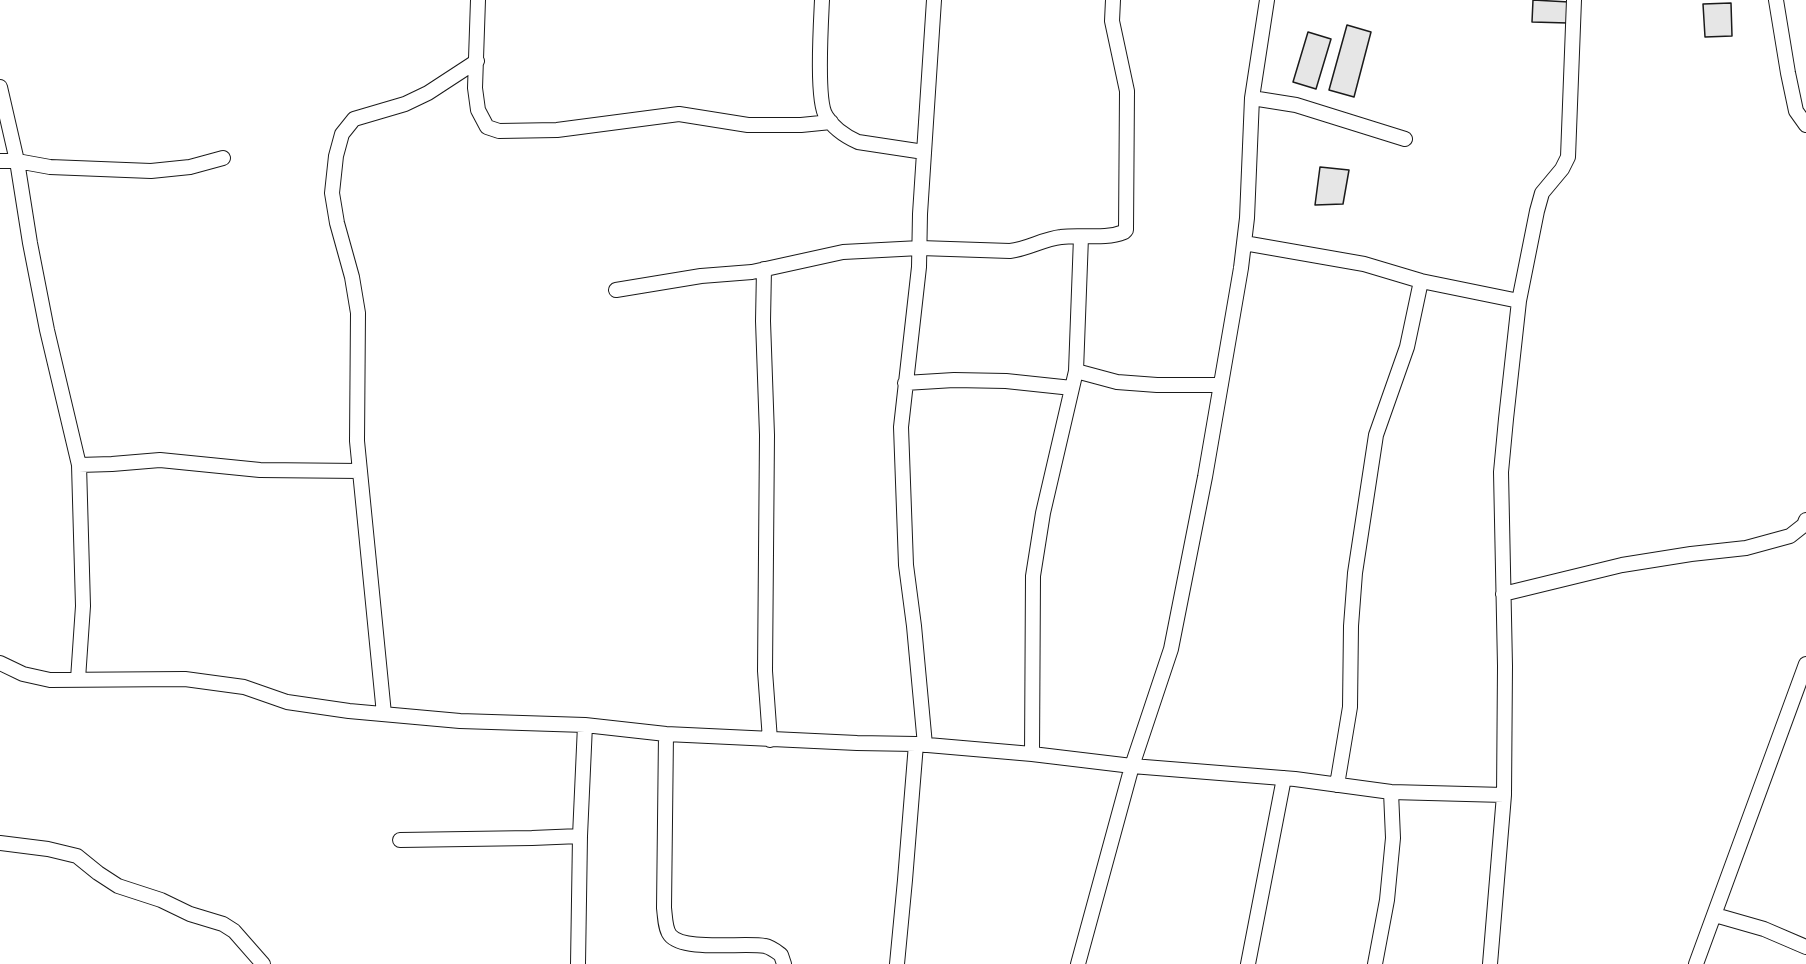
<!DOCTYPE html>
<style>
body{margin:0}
canvas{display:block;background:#fff}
</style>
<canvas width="1806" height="964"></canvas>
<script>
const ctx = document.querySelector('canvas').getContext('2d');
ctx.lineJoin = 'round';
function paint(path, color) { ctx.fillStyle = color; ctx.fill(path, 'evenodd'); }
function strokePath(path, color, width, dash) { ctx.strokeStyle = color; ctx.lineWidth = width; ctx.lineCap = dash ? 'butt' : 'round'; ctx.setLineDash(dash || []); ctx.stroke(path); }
const building = new Path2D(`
 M1533 0 1569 2 1568 23 1532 22Z
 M1731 3 1732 36 1705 37 1703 4Z
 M1347 25 1371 32 1354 97 1329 90Z
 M1308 32 1331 39 1316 89 1293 82Z
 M1320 167 1349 170 1343 204 1315 205Z`);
const street = new Path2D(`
 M478 0 475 88 478 110 487 127 499 131 557 130 679 114 748 125H801L831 122
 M822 0C821 22 816 101 826 116 833 128 847 137 858 142L924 152
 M1776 0 1788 73 1796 111 1806 125
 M0 87 17 161 30 243 47 330 79 465 83 606 78 679
 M1252 98 1296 105 1405 139
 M0 161H17L50 167 151 171 190 167 223 158
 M1244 243 1364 264 1421 281 1519 301
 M764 269 763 321 767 435 765 671 770 740
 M616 290 701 276 752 272 843 252 920 248 1010 251C1028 249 1043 239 1061 237 1081 234 1104 240 1124 232L1126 230 1127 91 1112 21 1113 0
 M1076 371 1117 382 1157 385H1221
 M905 383 954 380 1006 381 1072 388
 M79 465 112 464 160 460 260 470 360 471
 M1503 594 1622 565 1691 554 1746 548 1790 536 1804 525 1806 520
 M0 663 23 674 50 680 185 679 244 687 287 702 349 711 460 721 585 725 666 734 857 743 916 744 1032 754 1132 766 1295 779 1391 792 1504 795
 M384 714 357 441 358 313 352 277 337 223 332 193 336 156 342 134 354 119 405 104 428 93 477 61
 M666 734 664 908C665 915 665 929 670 935 683 952 745 942 765 946 771 947 777 952 781 955L784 964
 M925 745 914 626 906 565 901 427 919 267 920 214 934 0
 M1032 754 1033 576 1043 513 1076 371 1081 237
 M1337 785 1350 707 1351 626 1355 573 1376 435 1407 347 1421 281
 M400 840 532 838 580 836
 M0 843 48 849 77 856 98 873 118 886 161 900 190 914 223 924 234 931 263 964
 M1715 915 1764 929 1806 947
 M578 964 580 836 585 725
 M897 964 905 880 916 744
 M1078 964 1132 766 1171 649 1205 477 1241 268 1247 218 1252 98 1267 0
 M1248 964 1284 778
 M1375 964 1387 900 1393 838 1391 792
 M1490 964 1504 795 1505 666 1501 472 1506 419 1519 301 1537 211 1542 193 1562 169 1568 157 1574 0
 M1696 964 1806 664`);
paint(building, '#e6e6e6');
strokePath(building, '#1a1a1a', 1.5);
strokePath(street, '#1a1a1a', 16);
strokePath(street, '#fff', 14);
</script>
